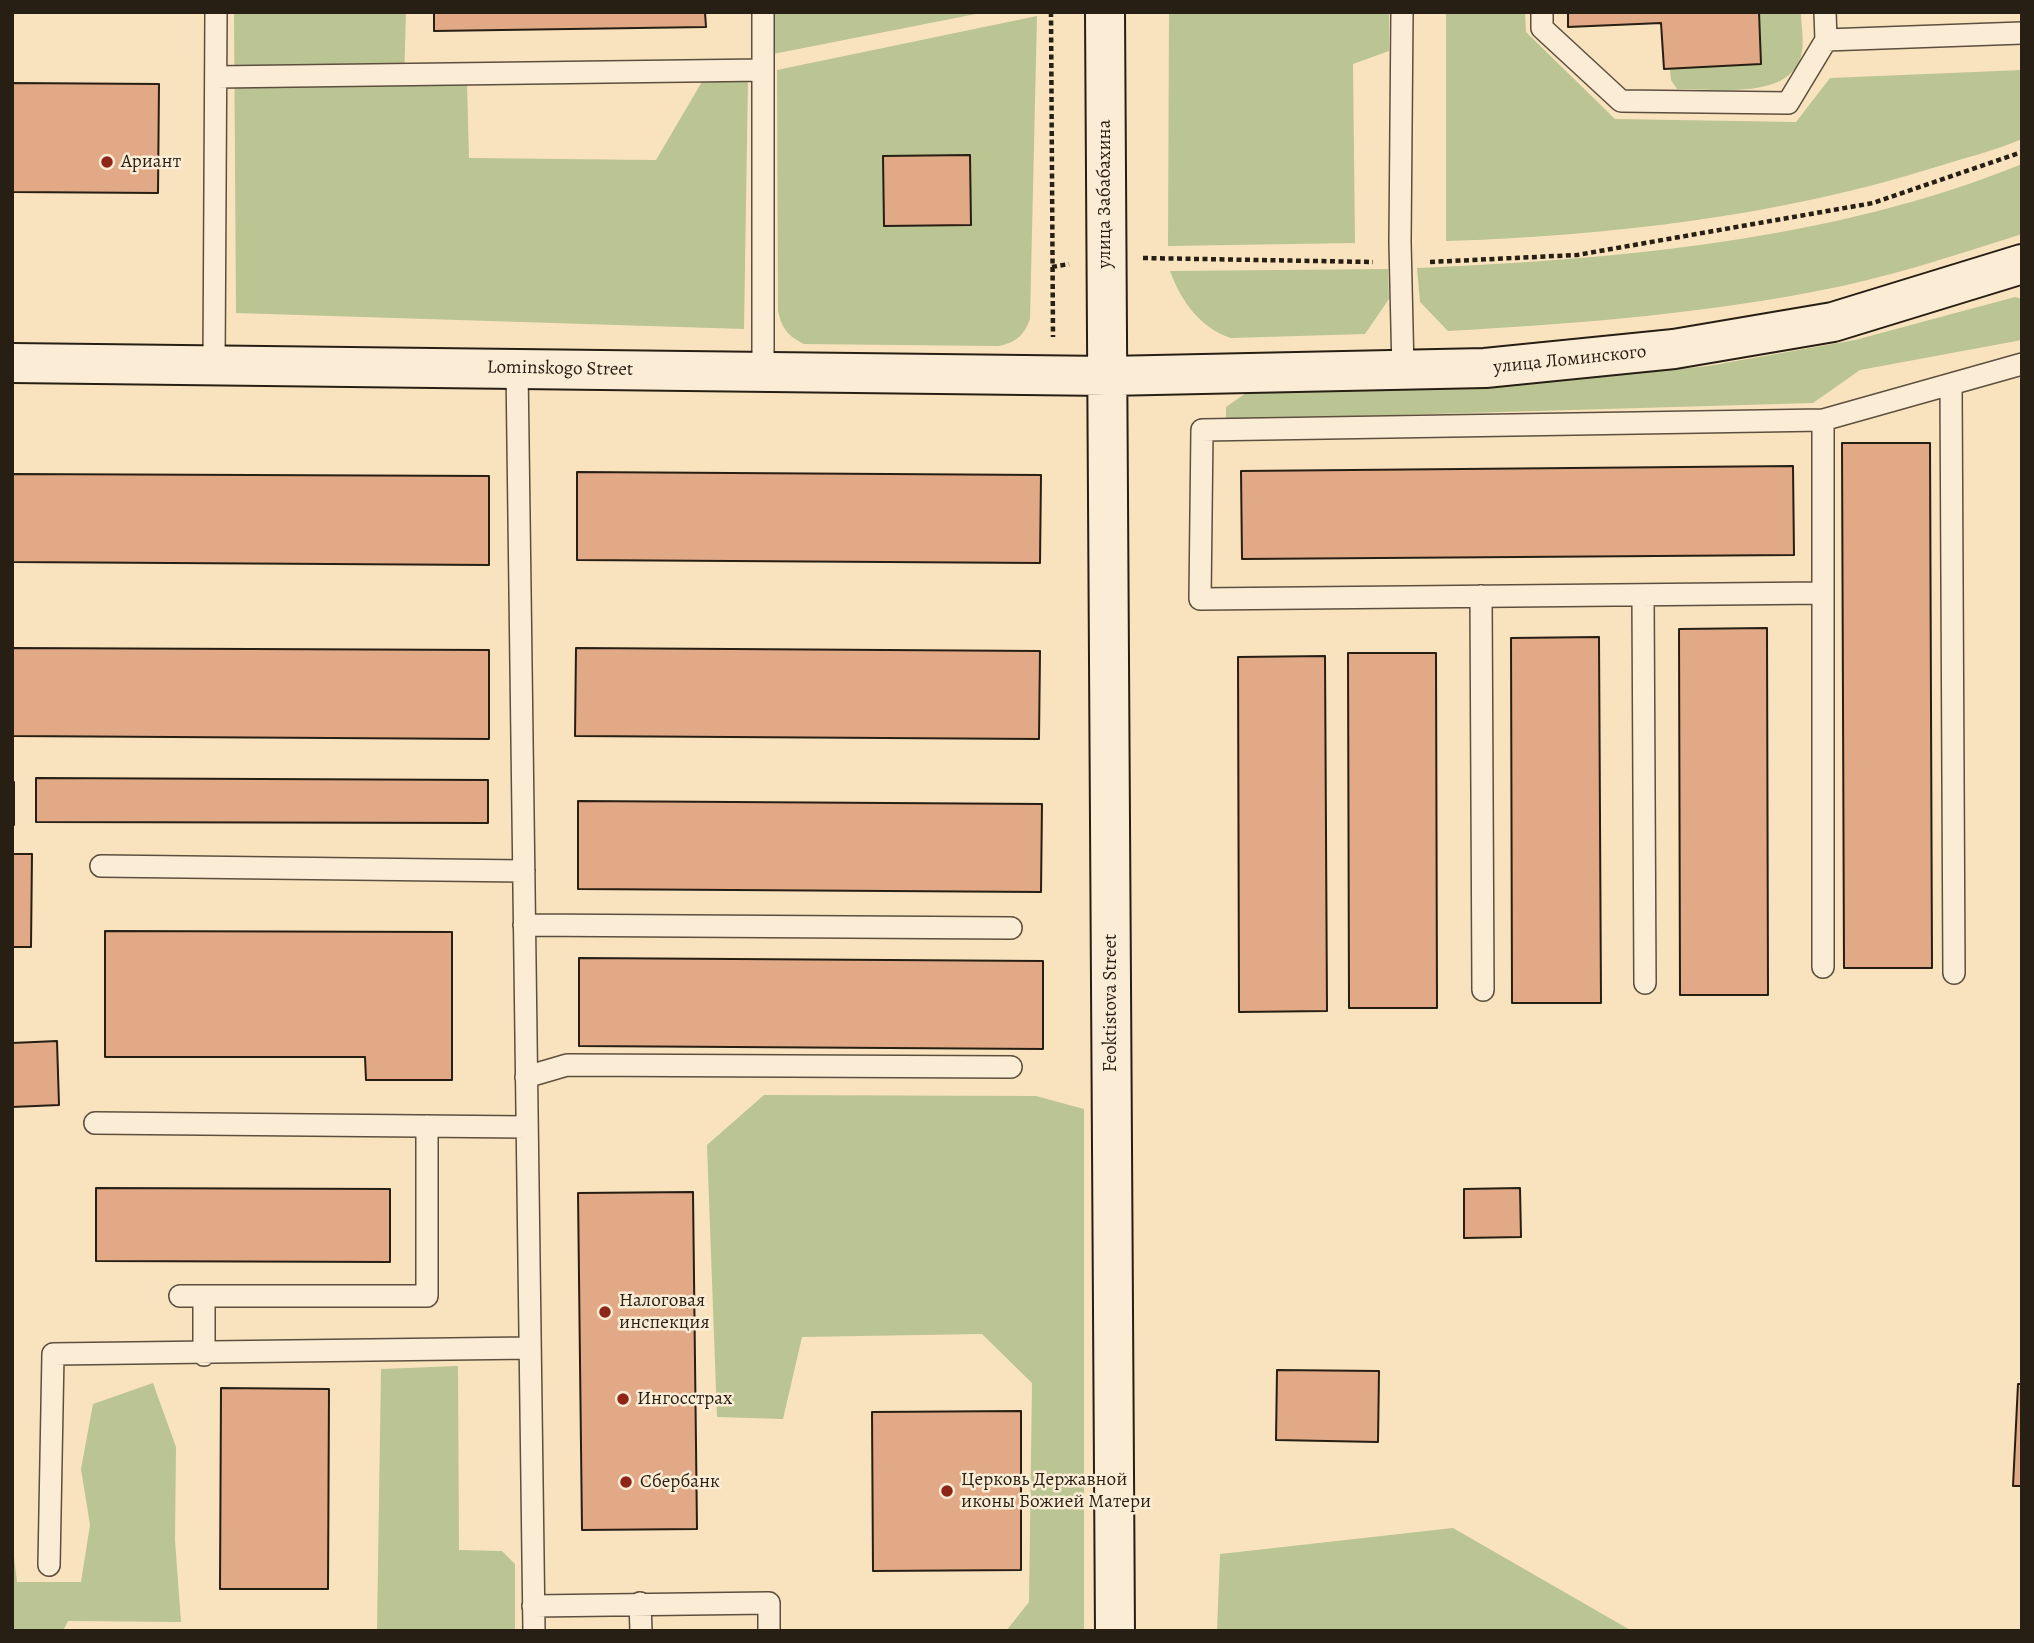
<!DOCTYPE html>
<meta charset="utf-8">
<style>
body{margin:0}
#map{position:relative;width:2034px;height:1643px;overflow:hidden;background:#f9e3be;font-family:Alegreya,serif}
canvas{display:block}
.frame{position:absolute;inset:0;border:14px solid #271e14;pointer-events:none}
</style>
<div id="map">
<canvas width="2034" height="1643"></canvas>
<div class="frame"></div>
</div>
<script>
const ctx = document.querySelector('canvas').getContext('2d');
ctx.lineJoin = 'round';
function paint(path, color) { ctx.fillStyle = color; ctx.fill(path, 'evenodd'); }
function strokePath(path, color, width, dash) { ctx.strokeStyle = color; ctx.lineWidth = width; ctx.lineCap = dash ? 'butt' : 'round'; ctx.setLineDash(dash || []); ctx.stroke(path); }
function label(font, color, halo, rows, align = 'center') {
  ctx.font = font + ' Alegreya,serif'; ctx.lineWidth = 5; ctx.setLineDash([]); ctx.textBaseline = 'middle'; ctx.strokeStyle = halo; ctx.fillStyle = color; for (const [text, x, y, turn = 0] of rows) {
    ctx.save(); ctx.translate(x, y); ctx.rotate((+turn || 0) * Math.PI / 180); ctx.textAlign = isNaN(turn) ? turn : align; if (halo) ctx.strokeText(text, 0, 0); ctx.fillText(text, 0, 0); ctx.restore();
  }
}
const green = new Path2D(`
 M234 12H406L404 83H467L469 158 656 160 703 80 748 79 744 329 236 313Z
 M768 12H986L768 55Z
 M1169 12H1389V51L1353 64 1355 243 1168 246Z
 M1446 12H1525L1526 32 1615 119 1796 122 1830 78 2022 70V139C1994 151 1964 158 1936 167 1782 216 1607 236 1446 241Z
 M1759 12H1801C1801 25 1804 39 1802 51 1794 102 1715 88 1677 89L1671 80 1670 69 1761 64Z
 M1037 16 1030 319C1024 336 1015 343 998 346L804 344C788 336 782 329 778 311L777 70Z
 M2022 164V234C1953 256 1884 279 1812 292 1692 315 1570 324 1448 331L1420 302 1417 268C1620 259 1832 241 2022 164Z
 M1388 269 1389 299 1365 334 1231 338C1200 328 1181 301 1170 271Z
 M2015 297 2022 299V340L1860 370 1813 403 1226 420V407L1246 393 1550 382 1708 366 1855 340Z
 M764 1095 1036 1096 1084 1109V1631H1006L1029 1602 1032 1383 982 1334 802 1337 783 1419 717 1417 707 1145Z
 M458 1366 459 1550 502 1551 515 1564V1631H377L381 1369Z
 M153 1383 176 1447 175 1540 181 1622 68 1621 63 1631H12V1540L17 1582H81L90 1525 81 1469 93 1404Z
 M1453 1528 1632 1631H1217L1220 1554Z`);
const building = new Path2D(`
 M434 12H705L706 27 434 31Z
 M1568 12H1759L1761 64 1664 69 1661 23 1568 27Z
 M12 83 159 84 158 193 12 192Z
 M970 155 971 225 884 226 883 156Z
 M1842 443H1930L1932 968H1844Z
 M1793 466 1794 555 1242 559 1241 471Z
 M577 472 1041 475 1040 563 577 560Z
 M12 474 489 476V565L12 562Z
 M1767 628 1768 995H1680L1679 629Z
 M1599 637 1601 1003H1512L1511 638Z
 M12 648 489 650V739L12 736Z
 M576 648 1040 651 1039 739 575 736Z
 M1348 653H1436L1437 1008H1349Z
 M1325 656 1327 1011 1239 1012 1238 657Z
 M36 778 488 780V823L36 822Z
 M12 782H14V825H12Z
 M578 801 1042 804 1041 892 578 889Z
 M12 854H32L31 947H12Z
 M105 931 452 932V1080H366L365 1057H105Z
 M579 958 1043 961V1049L579 1046Z
 M57 1041 59 1105 12 1107V1043Z
 M96 1188 390 1189V1262L96 1261Z
 M1520 1188 1521 1237 1464 1238V1189Z
 M693 1192 697 1529 582 1530 578 1193Z
 M1277 1370 1379 1371 1378 1442 1276 1440Z
 M2018 1384H2022V1486H2013Z
 M221 1388 329 1389 328 1589H220Z
 M1021 1411V1570L873 1571 872 1412Z`);
const path = new Path2D(`
 M1051 12 1053 337
 M1143 258 1373 262
 M1430 262 1577 255 1873 203 2022 152
 M1052 267 1069 264`);
const lane = new Path2D(`
 M1402 12 1400 242 1403 371
 M1542 12V28L1621 101 1788 103 1826 40 2022 33
 M1825 12 1826 40
 M216 77 763 70
 M214 365 216 12
 M517 368 534 1631
 M763 372V12
 M1951 384 1954 973
 M1823 420V593L1200 599 1202 430 1823 420 2022 364
 M1643 595 1645 983
 M1481 596 1483 990
 M101 866 524 871
 M524 925 1011 928
 M1823 967V593
 M526 1077 567 1065 1011 1067
 M95 1123 527 1127
 M180 1296H427V1126
 M204 1355V1296
 M49 1565 53 1354 530 1348
 M640 1603 641 1631
 M533 1606 769 1603V1631`);
const secondary = new Path2D(`
 M1105 12 1115 1631
 M12 363 1108 376 1485 368 1674 349 1833 322 2022 264`);
const markers = [
 [107,162,7,"#8f2418"],
 [605,1312,7,"#8f2418"],
 [623,1399,7,"#8f2418"],
 [626,1482,7,"#8f2418"],
 [947,1491,7,"#8f2418"]
];
const poiNames = [
 ["Ариант",121,162],
 ["Налоговая",619,1301],
 ["инспекция",619,1323],
 ["Ингосстрах",637,1399],
 ["Церковь Державной",961,1480],
 ["иконы Божией Матери",961,1502],
 ["Сбербанк",640,1482]
];
const streetNames = [
 ["улица Забабахина",1105,194,-90],
 ["улица Ломинского",1570,360,-6],
 ["Lominskogo Street",560,369,1],
 ["Feoktistova Street",1111,1003,-90]
];
paint(green, '#bbc493');
paint(building, '#e1a986');
strokePath(building, '#271e14', 2);
strokePath(lane, '#5c4f3e', 24);
strokePath(secondary, '#271e14', 42);
strokePath(path, '#271e14', 4.5, [5, 3.5]);
strokePath(lane, '#fbedd5', 21);
strokePath(secondary, '#fbedd5', 38);
for (const [x, y, r, color] of markers) { const dot = new Path2D(); dot.arc(x, y, r, 0, 2 * Math.PI); ctx.fillStyle = color; ctx.fill(dot); strokePath(dot, '#fbedd5', 2.5); }
label('19px', '#271e14', '#fbedd5', poiNames, 'left');
label('19px', '#271e14', '#fbedd5', streetNames);
</script>
